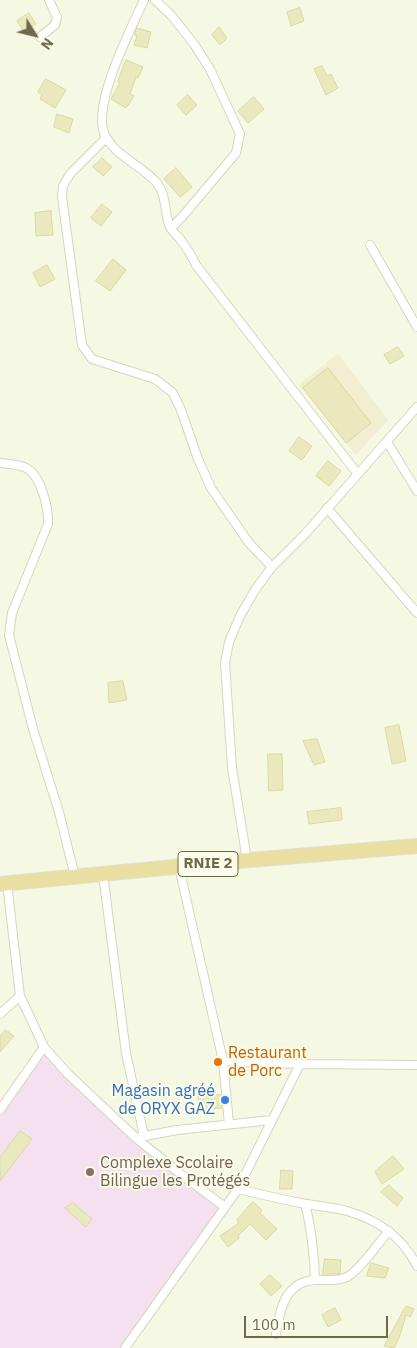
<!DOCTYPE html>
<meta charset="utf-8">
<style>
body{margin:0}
#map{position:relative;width:417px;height:1348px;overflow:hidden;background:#f5f9e3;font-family:"IBM Plex Sans",sans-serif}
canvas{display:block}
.north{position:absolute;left:10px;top:10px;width:50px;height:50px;-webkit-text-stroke:4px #f9fce8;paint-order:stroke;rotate:126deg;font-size:14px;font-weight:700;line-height:20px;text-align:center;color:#6d6a4c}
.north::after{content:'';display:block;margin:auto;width:18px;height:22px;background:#6d6a4c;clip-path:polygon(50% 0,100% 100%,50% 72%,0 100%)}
.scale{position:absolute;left:244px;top:1316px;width:144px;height:22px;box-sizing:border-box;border:2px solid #6d6a4c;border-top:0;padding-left:6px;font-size:15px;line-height:18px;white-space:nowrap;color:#6d6a4c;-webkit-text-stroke:4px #f9fce8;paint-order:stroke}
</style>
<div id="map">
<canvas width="417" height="1348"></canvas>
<div class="north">N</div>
<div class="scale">100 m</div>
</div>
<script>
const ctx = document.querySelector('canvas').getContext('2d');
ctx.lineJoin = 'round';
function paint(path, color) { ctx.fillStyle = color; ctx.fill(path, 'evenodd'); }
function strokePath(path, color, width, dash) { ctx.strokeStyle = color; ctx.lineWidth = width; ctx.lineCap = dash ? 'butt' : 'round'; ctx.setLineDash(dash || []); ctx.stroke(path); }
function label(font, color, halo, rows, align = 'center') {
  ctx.font = font + ' "IBM Plex Sans",sans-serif'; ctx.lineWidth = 4; ctx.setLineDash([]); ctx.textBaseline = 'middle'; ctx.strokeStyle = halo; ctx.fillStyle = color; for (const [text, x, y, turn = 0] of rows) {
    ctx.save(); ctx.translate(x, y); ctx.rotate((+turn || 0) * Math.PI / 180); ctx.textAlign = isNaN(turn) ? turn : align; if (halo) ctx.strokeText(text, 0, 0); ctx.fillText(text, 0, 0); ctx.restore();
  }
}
const commercial = new Path2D(`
 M338 353 388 420 356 455 299 385Z`);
const education = new Path2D(`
 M44 1047 135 1137 225 1207 125 1348H0V1110Z`);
const building = new Path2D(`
 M300 8 304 21 291 26 287 12Z
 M29 13 36 24 31 27 33 30 26 35 17 21Z
 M219 27 227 38 220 45 212 35Z
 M137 28 151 32 147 48 134 45 137 36 135 35Z
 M126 60 143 67 138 78 136 77 130 94 134 96 126 108 111 99 120 83 118 82Z
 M322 66 327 76 331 74 338 88 326 95 314 69Z
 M46 79 66 90 55 108 40 99 42 95 38 92Z
 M188 95 197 105 186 115 177 105Z
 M254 97 264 109 248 123 238 111Z
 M57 114 73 119 69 133 54 127Z
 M102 158 112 167 103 176 93 167Z
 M176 168 192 187 180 197 164 179Z
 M102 204 112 212 101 226 91 218Z
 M51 211 53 235 36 236 35 213Z
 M113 259 126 270 110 291 96 281Z
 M47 265 55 279 40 287 33 273Z
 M398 347 404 356 390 364 384 355Z
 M328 368 371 423 346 443 303 388Z
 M299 437 312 446 302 460 289 451Z
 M328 461 341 471 329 486 316 476Z
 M123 681 127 700 109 703 108 683Z
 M399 725 406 761 392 764 385 728Z
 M317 739 325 762 314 765 303 741Z
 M268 754H282L283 790 269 791Z
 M341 808 342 820 309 824 307 812Z
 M6 1030 14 1036 0 1052V1036Z
 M221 1095 222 1108 199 1110 198 1097Z
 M20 1131 32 1139 0 1181V1158Z
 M393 1156 404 1169 382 1184 375 1172Z
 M281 1170 293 1171 292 1189H280Z
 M389 1185 403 1198 397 1206 381 1192Z
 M253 1202 262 1210 260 1213 277 1229 266 1240 250 1224 238 1236 239 1238 228 1247 220 1236 239 1223 237 1220Z
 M73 1203 92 1219 86 1227 65 1208Z
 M325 1259 341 1260 340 1274H323Z
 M371 1263 389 1268 385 1278 367 1276Z
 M270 1275 282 1286 271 1296 260 1284Z
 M407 1306 414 1309 410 1317 406 1315 399 1338 394 1348 384 1346 404 1309Z
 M335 1308 341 1320 328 1327 322 1315Z`);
const street = new Path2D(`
 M144 0C131 29 89 109 106 137 117 157 142 166 157 183 167 196 164 213 170 227 172 231 177 235 180 239 186 247 192 256 196 265L357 473
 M155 0 171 15 194 44 210 69 240 134 236 153 182 217 171 228
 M40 37 55 25 57 17 49 0
 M106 138 70 174 63 186 62 197 82 345 92 359 155 379 173 393 181 410 198 459 211 488 249 543 272 567
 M370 245 417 327
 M387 442 417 491
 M0 463C8 464 20 464 28 469 41 477 49 509 48 524L12 613 9 635 33 729 59 812 75 877
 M327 508 417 613
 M247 860 232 768 225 663 229 642 240 616 255 590 272 567 306 533 417 407
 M179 867 223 1061 229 1124
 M103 874 126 1053 144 1136
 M7 883 20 996 44 1047 67 1073 136 1138 178 1172 225 1207
 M0 1014 20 996
 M223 1061 300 1064 417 1065
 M0 1110 44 1047
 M140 1137 177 1130 272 1120
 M238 1189C259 1194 280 1199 301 1203 316 1206 332 1207 347 1211 378 1220 402 1236 417 1266
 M305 1204C312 1230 314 1253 315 1280
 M276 1334C280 1309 285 1281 316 1280 327 1279 337 1282 347 1277 359 1271 379 1242 389 1231
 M125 1348 238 1189 300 1064`);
const highway = new Path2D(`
 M0 884 214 863 417 846`);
const markers = [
 [218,1062,5,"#e8710a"],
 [225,1100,5,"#3f7fe0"],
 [90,1172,5,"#8d6e63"]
];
const shields = [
 [208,864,60]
];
const shieldNames = [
 ["RNIE 2",208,864]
];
const foodNames = [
 ["Restaurant",228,1053],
 ["de Porc",228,1071]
];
const shopNames = [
 ["Magasin agréé",215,1091],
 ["de ORYX GAZ",215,1109]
];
const educationNames = [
 ["Complexe Scolaire",100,1163],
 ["Bilingue les Protégés",100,1181]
];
paint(commercial, '#f2eed2');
paint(education, '#f5e0f0');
paint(building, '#eae9be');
strokePath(building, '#dbd8a0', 1);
strokePath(street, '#d5d6bb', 10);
strokePath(highway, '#dfded8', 16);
strokePath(street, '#fff', 8);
strokePath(highway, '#ebdea1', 14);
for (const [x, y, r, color] of markers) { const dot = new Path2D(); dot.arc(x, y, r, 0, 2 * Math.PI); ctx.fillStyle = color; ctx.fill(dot); strokePath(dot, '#f9fce8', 2); }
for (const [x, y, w] of shields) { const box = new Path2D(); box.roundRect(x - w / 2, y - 12.5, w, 25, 4); ctx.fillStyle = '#f9fce8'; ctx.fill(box); strokePath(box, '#6d6a4c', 1); }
label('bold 15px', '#6d6a4c', null, shieldNames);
label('16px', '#c56008', '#f9fce8', foodNames, 'left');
label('16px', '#366cbe', '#f9fce8', shopNames, 'right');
label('16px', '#785e54', '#f9fce8', educationNames, 'left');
</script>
